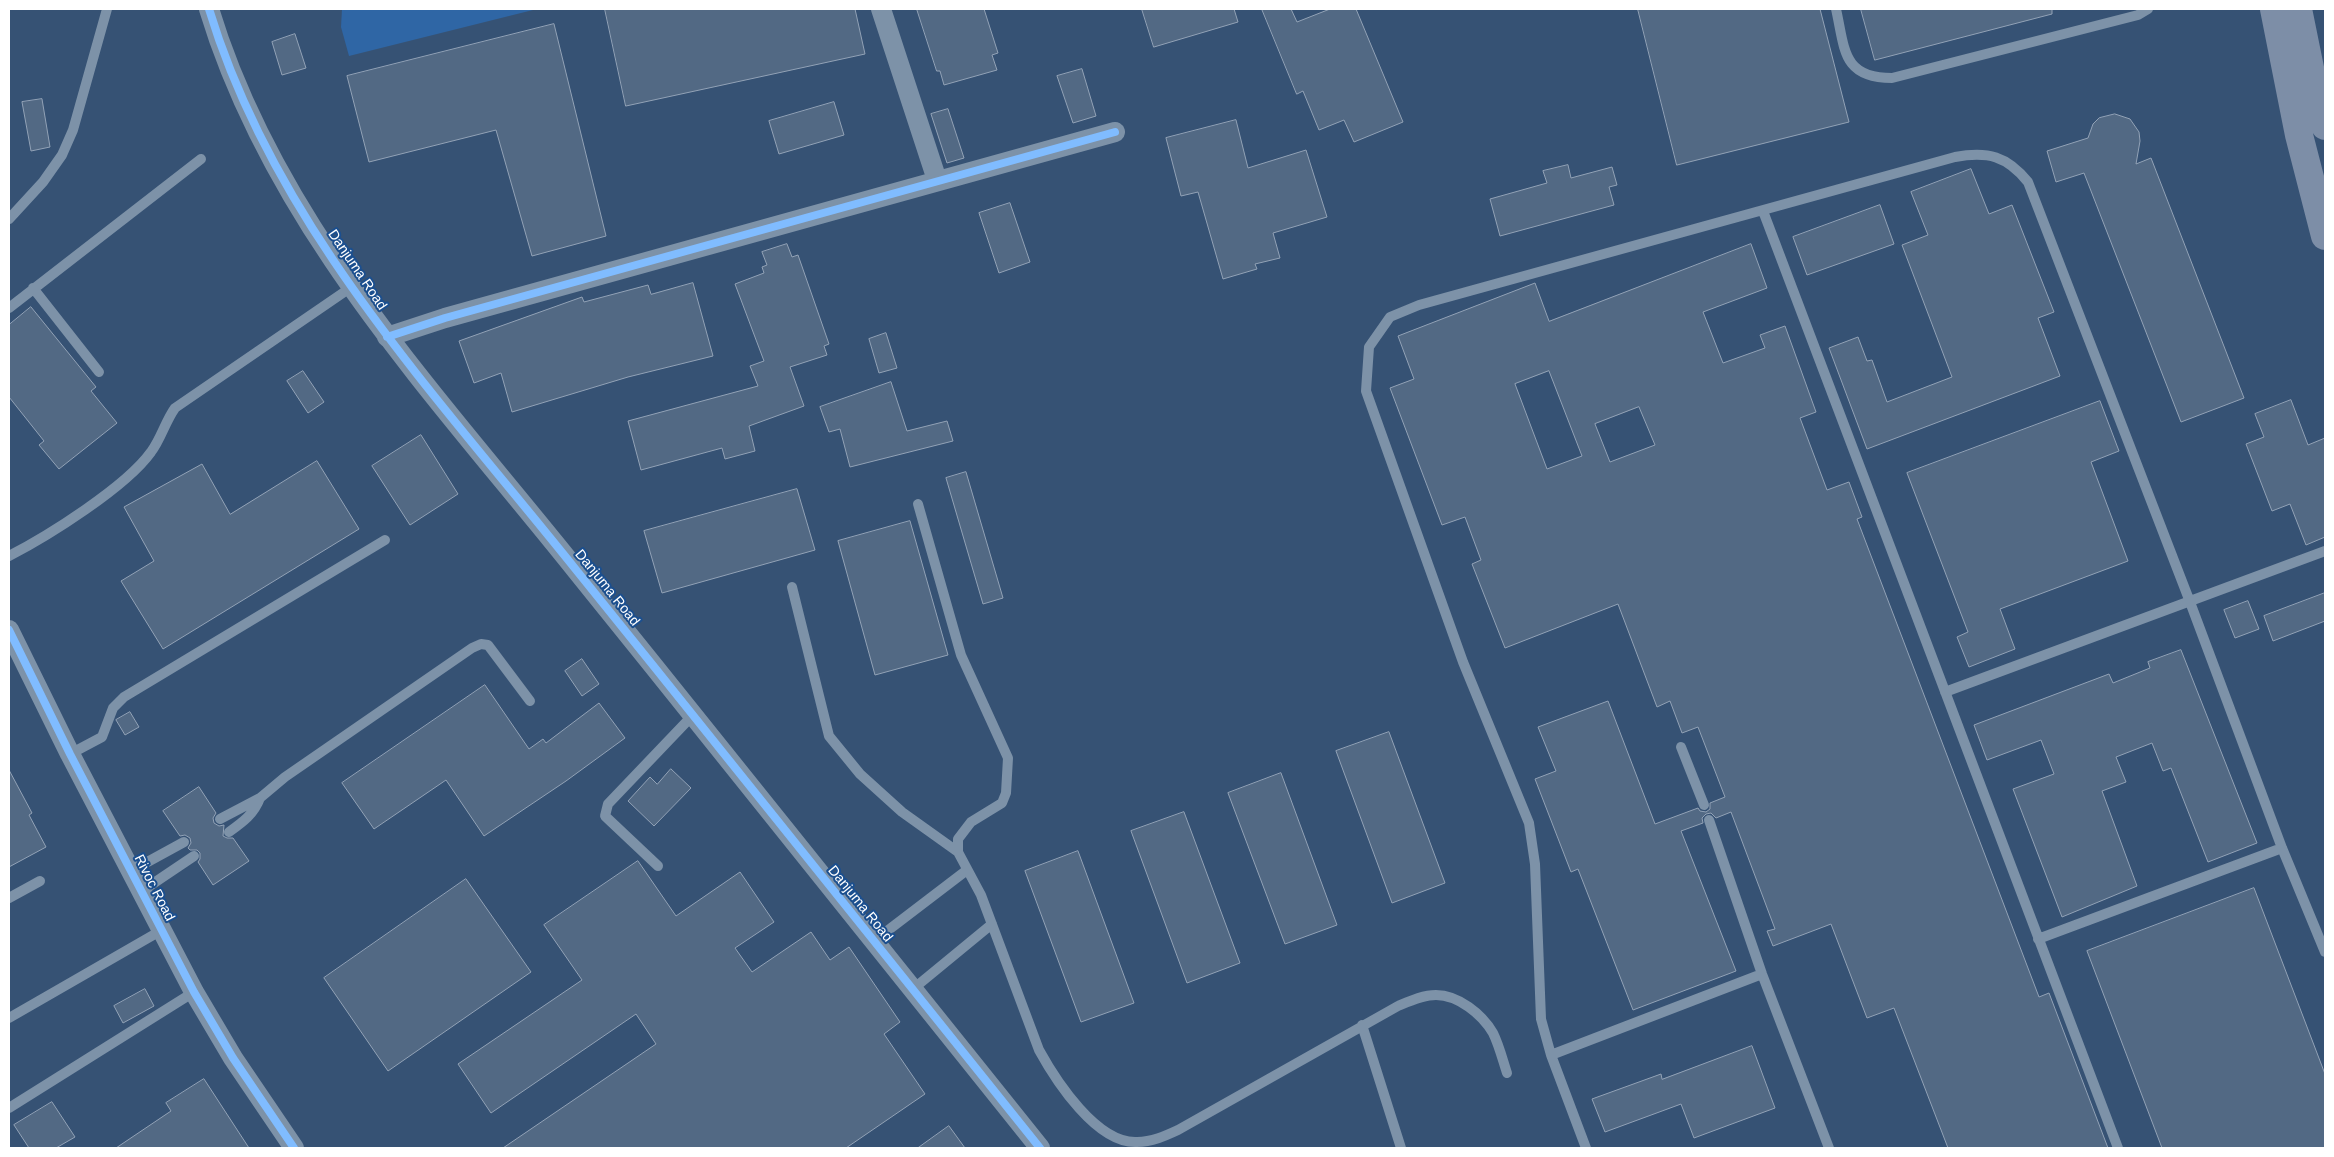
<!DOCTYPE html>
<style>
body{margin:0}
#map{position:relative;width:2334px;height:1157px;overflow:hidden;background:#365274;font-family:Arial,sans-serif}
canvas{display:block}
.frame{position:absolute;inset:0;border:10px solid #fff;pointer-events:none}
</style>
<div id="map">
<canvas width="2334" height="1157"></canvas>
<div class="frame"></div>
</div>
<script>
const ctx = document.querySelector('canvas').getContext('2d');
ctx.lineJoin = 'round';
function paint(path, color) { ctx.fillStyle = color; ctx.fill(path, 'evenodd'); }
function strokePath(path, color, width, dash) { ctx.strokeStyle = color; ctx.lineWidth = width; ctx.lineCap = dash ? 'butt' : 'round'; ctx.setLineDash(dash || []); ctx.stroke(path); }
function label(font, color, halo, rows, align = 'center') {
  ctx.font = font + ' Arial,sans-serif'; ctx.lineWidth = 4; ctx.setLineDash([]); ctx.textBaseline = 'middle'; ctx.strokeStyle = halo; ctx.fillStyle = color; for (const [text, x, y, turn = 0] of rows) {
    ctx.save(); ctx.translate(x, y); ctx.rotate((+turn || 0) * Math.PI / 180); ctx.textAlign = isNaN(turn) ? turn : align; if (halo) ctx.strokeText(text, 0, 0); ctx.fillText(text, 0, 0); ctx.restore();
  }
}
const green = new Path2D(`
 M342 9H537L349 56 341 27Z`);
const building = new Path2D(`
 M605 9H855L865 54 626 106Z
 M917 9H984L998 53 992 55 997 70 944 85 940 71H937Z
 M1142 9H1234L1238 22 1154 47Z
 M1262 9H1291L1297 22 1330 9H1356L1403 122 1354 142 1344 120 1319 130 1303 91 1297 94Z
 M1638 9H1820L1849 122 1677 165Z
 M1861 9H2052V14L1875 60Z
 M554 24 606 236 532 256 496 130 369 162 347 76Z
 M295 34 306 68 282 75 272 42Z
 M1082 69 1096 116 1073 123 1057 76Z
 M42 99 50 147 31 151 22 102Z
 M834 102 844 135 779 154 769 121Z
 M948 109 964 158 947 163 931 114Z
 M2115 114 2130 119 2139 132 2140 141 2136 164 2151 158 2244 398 2181 422 2084 173 2056 182 2047 151 2088 138 2093 124 2099 118Z
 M1236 120 1248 168 1306 150 1327 217 1273 233 1280 258 1255 264 1257 269 1223 279 1198 192 1181 196 1166 138Z
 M1568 165 1571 178 1612 167 1617 185 1609 187 1614 205 1500 236 1490 199 1547 183 1543 171Z
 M1971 169 1989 214 2012 205 2054 312 2038 318 2060 376 1867 449 1829 348 1858 337 1867 361 1872 360 1887 402 1952 377 1902 245 1928 235 1911 192Z
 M1010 203 1030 262 999 273 979 213Z
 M1880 205 1894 244 1807 275 1793 237Z
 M787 244 792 257 798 255 829 344 824 346 827 355 790 367 804 406 749 426 755 451 725 459 722 448 641 470 628 421 758 386 750 366 764 361 735 284 764 273 762 267 767 265 762 252Z
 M1751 244 1767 288 1703 312 1723 363 1765 348 1760 335 1785 326 1816 412 1800 418 1827 490 1849 482 1862 517 1857 519 2039 997 2049 993 2108 1148H1948L1894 1008 1867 1018 1831 924 1773 946 1767 931 1775 929 1731 812 1716 818 1711 813 1706 814 1702 818 1703 823 1681 831 1736 971 1633 1010 1578 869 1571 872 1535 779 1556 771 1538 727 1608 701 1655 824 1698 808 1700 811 1706 812 1710 809V803L1725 797 1698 727 1682 733 1670 701 1657 707 1618 604 1505 648 1472 564 1481 560 1465 517 1442 525 1390 388 1414 379 1398 336 1535 283 1549 321ZM1549 371 1582 456 1547 469 1515 384ZM1639 407 1655 445 1610 462 1595 424Z
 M693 283 713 356 628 377 512 412 501 373 474 383 459 341 582 297 584 302 648 285 651 294Z
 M31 307 96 387 91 391 117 423 59 469 39 445 44 441 9 397V325Z
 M886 333 897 368 879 373 869 339Z
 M303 371 324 402 308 413 287 381Z
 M891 382 907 431 947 421 953 441 850 467 840 429 829 432 820 407Z
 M2291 400 2308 445 2325 438V537L2306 545 2290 504 2272 511 2246 444 2264 437 2255 414Z
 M2100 401 2119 451 2091 462 2128 561 2000 609 2015 649 1969 667 1957 637 1968 632 1907 473Z
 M421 435 458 494 410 525 372 466Z
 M317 461 359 529 163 649 121 581 154 561 124 507 202 464 230 514Z
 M966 472 1003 598 983 604 946 478Z
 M797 489 815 550 662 593 644 531Z
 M910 521 948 655 875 675 838 541Z
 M2325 593V621L2273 641 2264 616Z
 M2248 601 2259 629 2235 638 2224 610Z
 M2181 650 2257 843 2208 862 2171 768 2163 771 2152 743 2116 757 2126 782 2102 791 2137 886 2062 917 2013 789 2054 774 2041 740 1987 760 1974 725 2109 674 2113 683 2150 668 2148 662Z
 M582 659 599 684 582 696 565 671Z
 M485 685 529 749 543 739 546 743 599 703 625 738 566 781 484 836 446 780 374 829 342 783Z
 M130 712 139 727 125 735 116 720Z
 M1389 732 1445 883 1392 903 1336 751Z
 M671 769 691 788 654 826 628 801 650 777 657 784Z
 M9 770 32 813 29 815 46 847 9 867Z
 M1281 773 1337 925 1285 944 1228 793Z
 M199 787 216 813 213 818 214 823 219 826 224 825 223 836 227 838H233L249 861 213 885 198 862 200 859V853L197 850H190L188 848 191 843 190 838 185 835 180 836 163 811Z
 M1184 812 1240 963 1187 983 1131 831Z
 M1078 851 1134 1003 1081 1022 1025 871Z
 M638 861 676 916 740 872 774 922 735 948 752 972 811 932 830 960 849 947 900 1022 884 1034 925 1094 846 1148H503L656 1044 636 1014 491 1113 458 1064 582 980 544 925Z
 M466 879 531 972 388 1071 324 978Z
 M2254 888 2325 1074V1148H2162L2087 951Z
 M145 989 154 1006 123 1023 114 1006Z
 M1752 1046 1775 1108 1694 1138 1681 1104 1605 1132 1592 1099 1661 1074 1662 1079Z
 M204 1079 249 1148H116L171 1111 166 1103Z
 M52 1102 75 1137 56 1148H29L14 1125Z
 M949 1126 965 1148H918Z`);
const service = new Path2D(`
 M1836 9C1845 49 1842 78 1892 78L2138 15 2148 9
 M1763 211 2118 1148
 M9 219 43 182 62 155 73 130 107 9
 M33 288 99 372
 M9 308 201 159
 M918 504 961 655 1008 758 1006 793 1002 803 971 822 958 839V852L981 895 1039 1050C1056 1081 1097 1144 1137 1142 1152 1142 1165 1136 1178 1130L1398 1006C1410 1001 1423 995 1436 995 1458 995 1482 1014 1493 1033 1499 1045 1503 1061 1507 1073
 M9 556C48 536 126 487 151 452 161 439 165 422 175 408L353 286
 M792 587 829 736 860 774 902 812 958 852
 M1945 692 2325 551
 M1681 747 1704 805
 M70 754 102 737 113 708 124 697 385 540
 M220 819 260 798 285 777 472 648 481 644 488 645 530 701
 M1709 820 1762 974 1829 1148
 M229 832C243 822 254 814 260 798
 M658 866 605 816 608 804 693 715
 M131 871 184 842
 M142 891 194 856
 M9 898 40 881
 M2038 939 2282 848
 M874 941 967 870
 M913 989 992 924
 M9 1018 162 930
 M1362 1025 1401 1148
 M1551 1055 1762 974
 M9 1108 194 992
 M1586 1148 1551 1055 1541 1019 1535 864 1529 823 1463 662 1366 391 1369 347 1390 317 1419 305 1955 157C1988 151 2007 156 2028 182L2190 602 2282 848 2325 952`);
const minor = new Path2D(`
 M209 9C275 227 438 397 577 571 732 763 886 956 1040 1148
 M881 9 937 180
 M387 337 445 318 1115 132
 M9 630 70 754 194 992 233 1058 294 1148`);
const primary = new Path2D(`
 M2274 9 2299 135 2325 236
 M2298 9 2311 73 2325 126`);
const cycleway = new Path2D(`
 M209 9C275 227 438 397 577 571 732 763 886 956 1040 1148
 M387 337 445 318 1115 132
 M9 630 70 754 194 992 233 1058 294 1148`);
const streetNames = [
 ["Danjuma Road",357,270,56],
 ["Danjuma Road",607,588,51],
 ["Rivoc Road",154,888,63],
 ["Danjuma Road",860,904,51]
];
paint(green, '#2f66a5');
paint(building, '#526984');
strokePath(building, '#92a2b6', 1);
strokePath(service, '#7d92a8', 10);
strokePath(minor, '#7d92a8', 20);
strokePath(primary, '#7d8ea7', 28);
strokePath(cycleway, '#80bcff', 8);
label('14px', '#fff', '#1b4f8f', streetNames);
</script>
